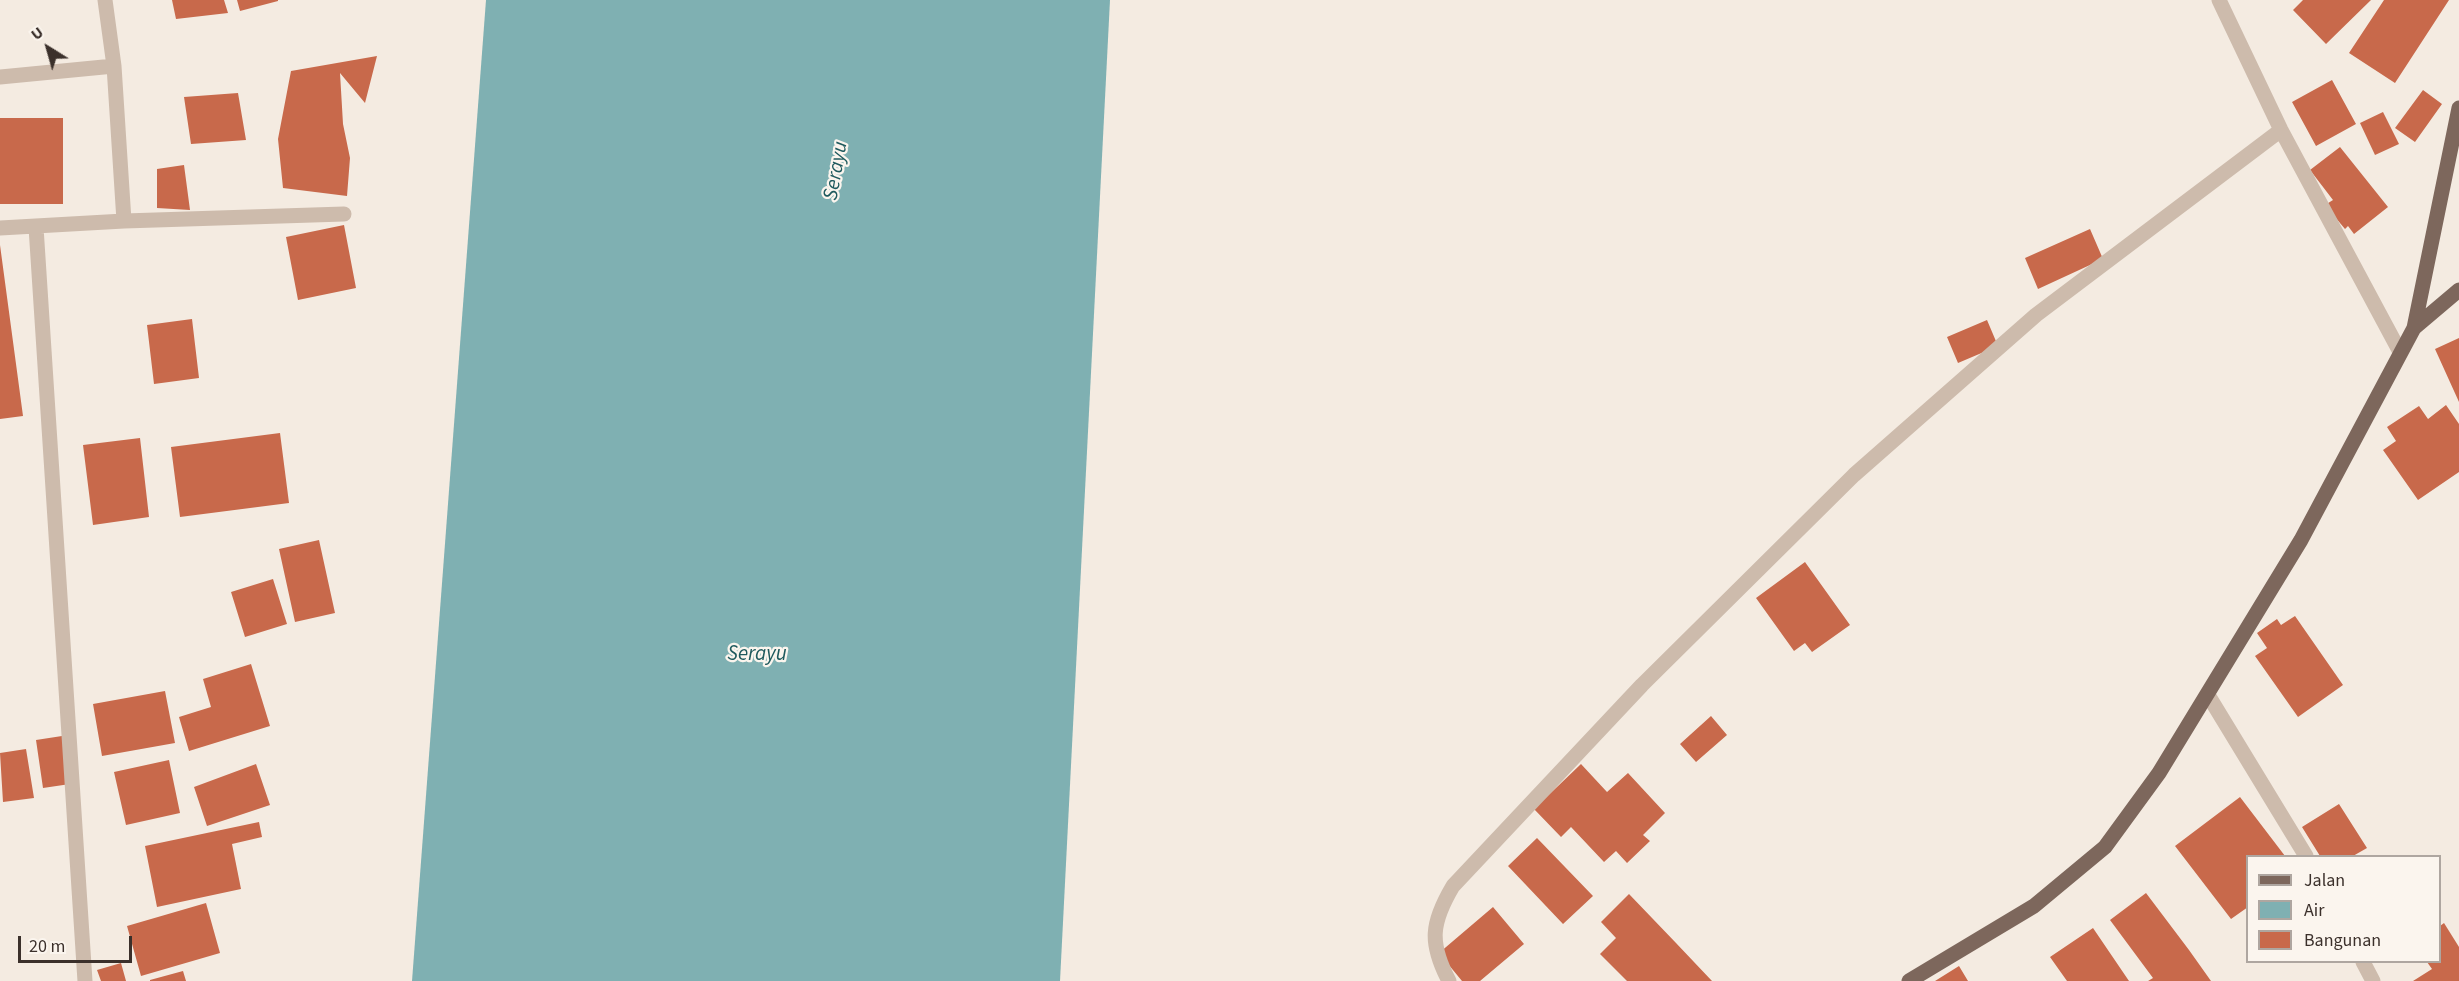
<!DOCTYPE html>
<style>
body{margin:0}
#map{position:relative;width:2459px;height:981px;overflow:hidden;background:#f4ebe1;font-family:"Source Sans 3",sans-serif}
canvas{display:block}
.legend{position:absolute;left:2246px;top:855px;width:195px;height:108px;box-sizing:border-box;background:#fbf5ee;border:2px solid #aea6a0;margin:0;padding:8px 10px;list-style:none;font-size:18px;color:#3b302b}
.legend li{display:flex;align-items:center;gap:12px;height:30px}
.legend b{width:30px;border:2px solid #aea6a0}
.north{position:absolute;left:18px;top:18px;width:60px;height:60px;-webkit-text-stroke:4px #fbf5ee;paint-order:stroke;rotate:323deg;font-size:16px;font-weight:700;line-height:24px;text-align:center;color:#3b302b}
.north::after{content:'';display:block;margin:auto;width:21px;height:27px;background:#3b302b;clip-path:polygon(50% 0,100% 100%,50% 72%,0 100%)}
.scale{position:absolute;left:18px;top:936px;width:114px;height:27px;box-sizing:border-box;border:3px solid #3b302b;border-top:0;padding-left:8px;font-size:18px;line-height:21px;white-space:nowrap;color:#3b302b;-webkit-text-stroke:4px #fbf5ee;paint-order:stroke}
</style>
<div id="map">
<canvas width="2459" height="981"></canvas>
<ul class="legend">
<li><b style="height:8px;background:#7d675c"></b>Jalan</li>
<li><b style="height:16px;background:#7fb0b2"></b>Air</li>
<li><b style="height:16px;background:#c8694b"></b>Bangunan</li>
</ul>
<div class="north">U</div>
<div class="scale">20 m</div>
</div>
<script>
const ctx = document.querySelector('canvas').getContext('2d');
ctx.lineJoin = 'round';
function paint(path, color) { ctx.fillStyle = color; ctx.fill(path, 'evenodd'); }
function strokePath(path, color, width, dash) { ctx.strokeStyle = color; ctx.lineWidth = width; ctx.lineCap = dash ? 'butt' : 'round'; ctx.setLineDash(dash || []); ctx.stroke(path); }
function label(font, color, halo, rows, align = 'center') {
  ctx.font = font + ' "Source Sans 3",sans-serif'; ctx.lineWidth = 4.5; ctx.setLineDash([]); ctx.textBaseline = 'middle'; ctx.strokeStyle = halo; ctx.fillStyle = color; for (const [text, x, y, turn = 0] of rows) {
    ctx.save(); ctx.translate(x, y); ctx.rotate((+turn || 0) * Math.PI / 180); ctx.textAlign = isNaN(turn) ? turn : align; if (halo) ctx.strokeText(text, 0, 0); ctx.fillText(text, 0, 0); ctx.restore();
  }
}
const water = new Path2D(`
 M486 0H1110L1060 981H412Z`);
const building = new Path2D(`
 M172 0H224L228 13 176 19Z
 M237 0H278V1L240 11Z
 M2303 0H2371L2326 44 2293 10Z
 M2384 0H2449L2395 83 2349 53Z
 M377 56 365 103 340 73 343 124 350 158 347 196 283 188 278 139 291 71Z
 M2332 80 2356 124 2316 146 2292 102Z
 M2423 90 2442 104 2415 142 2395 128Z
 M238 93 246 140 191 144 184 97Z
 M2383 112 2399 144 2375 155 2360 123Z
 M0 118H63V204H0Z
 M2340 147 2388 207 2354 234 2348 226 2345 229 2325 205 2333 200 2310 170Z
 M184 165 190 210 157 208V169Z
 M344 225 356 288 298 300 286 237Z
 M2090 229 2103 259 2038 289 2025 258Z
 M0 245 23 416 0 419Z
 M192 319 199 378 154 384 147 325Z
 M1987 320 1998 346 1958 363 1947 337Z
 M2459 338V402L2435 349Z
 M2446 405 2459 424V472L2418 500 2383 450 2396 441 2387 427 2419 406 2428 419Z
 M280 433 289 503 180 517 171 447Z
 M140 438 149 517 93 525 83 445Z
 M319 540 335 613 295 622 279 549Z
 M1805 562 1850 625 1812 652 1805 643 1794 651 1756 598Z
 M273 579 287 624 245 637 231 592Z
 M2295 616 2343 685 2298 717 2255 656 2267 648 2257 633 2277 619 2281 625Z
 M251 664 270 726 189 751 179 717 211 707 203 679Z
 M165 691 175 743 102 756 93 704Z
 M1711 716 1727 735 1696 762 1680 744Z
 M62 736 70 784 43 788 36 740Z
 M26 749 34 798 3 802 0 753Z
 M169 760 180 813 126 825 114 772Z
 M256 764 270 805 207 826 194 787Z
 M1581 764 1607 792 1628 773 1665 813 1643 835 1650 841 1627 863 1616 851 1604 862 1571 827 1561 837 1534 809Z
 M2240 797 2285 856H2248V907L2231 919 2175 846Z
 M2339 804 2367 848 2353 856H2320L2302 827Z
 M259 822 262 837 232 844 241 889 157 907 145 846Z
 M1537 838 1593 896 1563 924 1508 866Z
 M2146 893 2189 950 2211 981H2148L2153 978 2110 920Z
 M1629 894 1676 943 1712 981H1627L1600 954 1616 938 1601 922Z
 M206 903 220 953 141 976 127 926Z
 M1493 907 1524 944 1480 981H1462L1439 953Z
 M2444 923 2459 947V981H2413L2432 969 2427 962H2440V926Z
 M2093 928 2129 981H2067L2050 957Z
 M121 963 126 981H101L97 970Z
 M1959 966 1968 981H1935Z
 M183 971 186 981H150V980Z`);
const minor = new Path2D(`
 M2219 0 2281 130 2400 352
 M0 77 114 66
 M124 221 344 214
 M36 227 85 981
 M0 228 124 221 114 66 105 0
 M2208 695 2306 856
 M2363 962 2373 981
 M1449 981C1429 943 1431 923 1453 886L1642 685 1854 475 2036 315 2281 130`);
const major = new Path2D(`
 M2414 328 2459 290
 M1909 981 2034 906 2105 847 2159 773 2301 540 2414 328 2459 108`);
const waterNames = [
 ["Serayu",837,171,-80],
 ["Serayu",757,655]
];
paint(water, '#7fb0b2');
paint(building, '#c8694b');
strokePath(minor, '#cdbbac', 15);
strokePath(major, '#7d675c', 15);
label('italic 21px', '#1f5a5e', '#fbf5ee', waterNames);
</script>
